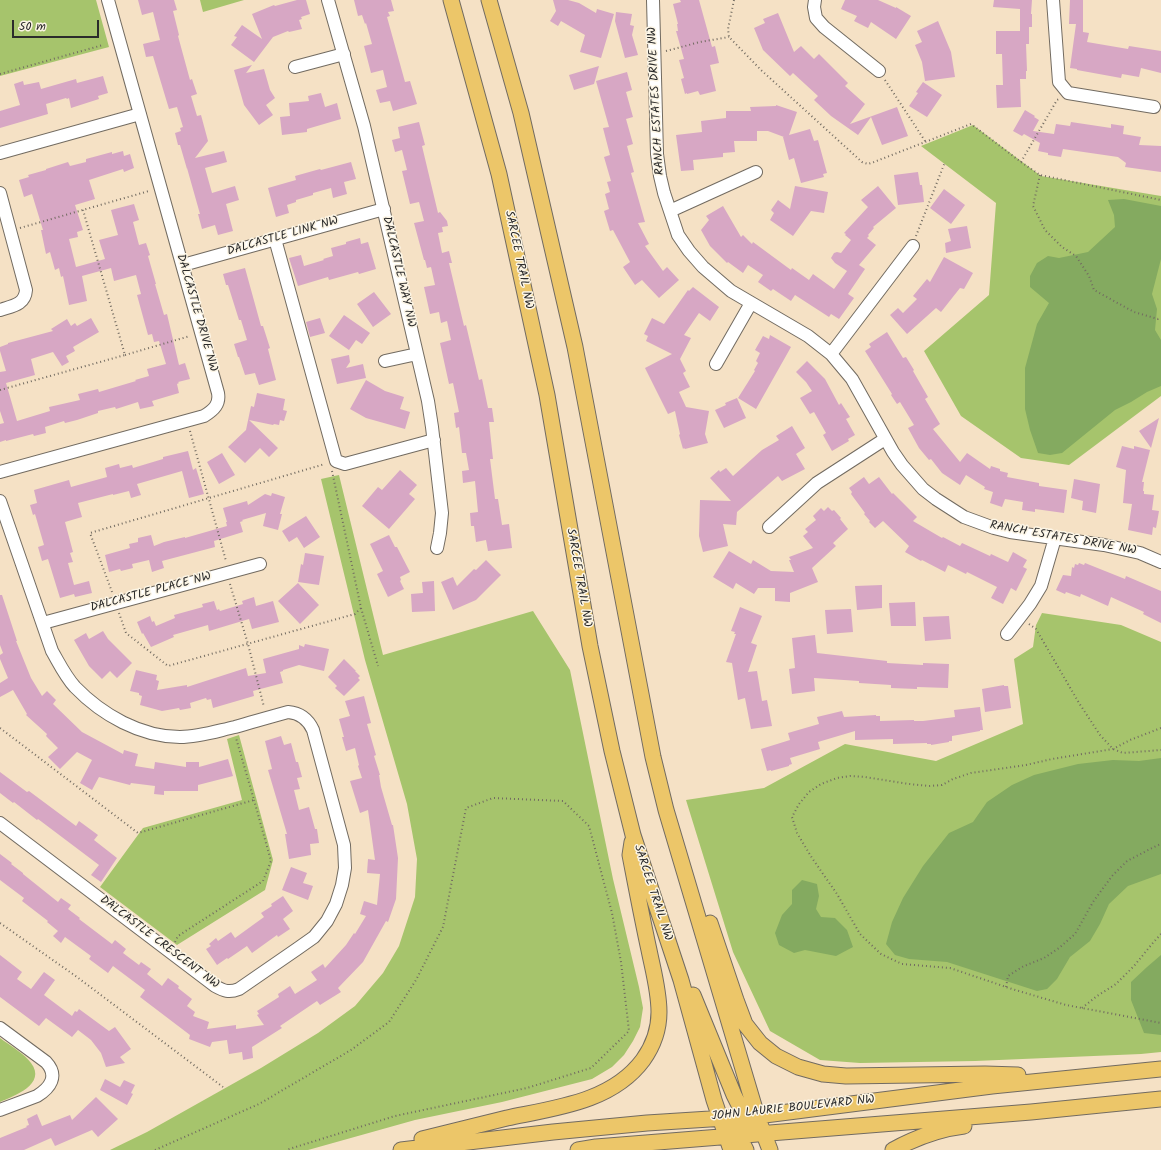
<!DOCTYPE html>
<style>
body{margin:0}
#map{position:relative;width:1161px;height:1150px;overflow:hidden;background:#f5e1c5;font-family:Kalam,sans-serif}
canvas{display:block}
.scale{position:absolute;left:12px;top:20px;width:87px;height:18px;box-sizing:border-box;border:2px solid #2b2b2b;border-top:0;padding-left:5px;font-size:12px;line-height:14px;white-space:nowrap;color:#2b2b2b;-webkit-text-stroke:3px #fcf5e5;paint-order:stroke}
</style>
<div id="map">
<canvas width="1161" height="1150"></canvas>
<div class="scale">50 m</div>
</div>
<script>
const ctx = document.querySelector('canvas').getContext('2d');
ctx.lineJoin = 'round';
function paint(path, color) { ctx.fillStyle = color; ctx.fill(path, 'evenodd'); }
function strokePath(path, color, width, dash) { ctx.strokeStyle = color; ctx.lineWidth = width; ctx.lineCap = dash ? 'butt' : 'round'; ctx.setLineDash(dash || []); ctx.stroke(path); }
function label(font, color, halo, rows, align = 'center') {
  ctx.font = font + ' Kalam,sans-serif'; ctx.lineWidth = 3; ctx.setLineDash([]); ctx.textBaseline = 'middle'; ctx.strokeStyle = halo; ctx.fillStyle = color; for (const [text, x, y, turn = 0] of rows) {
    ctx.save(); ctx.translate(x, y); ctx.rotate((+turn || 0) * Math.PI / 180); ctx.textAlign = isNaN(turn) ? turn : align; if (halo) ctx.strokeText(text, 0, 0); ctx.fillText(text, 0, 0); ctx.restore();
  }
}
const green = new Path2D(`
 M0 0H96L109 47 0 76Z
 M200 0H244L203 12Z
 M973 125 1041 176 1161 196V396L1069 465 1021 458 961 416 924 351 989 295 996 203 921 146Z
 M339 475 383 655 533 611 570 670 613 879 639 987 643 1008 640 1027 633 1041 624 1055 612 1067 592 1079 502 1102 415 1120 308 1150H110L147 1132 261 1068 318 1033 355 1006 383 973 399 946 415 897 417 859 407 804 365 660 321 479Z
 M1042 613 1121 625 1161 642V1052L1141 1054 975 1061 860 1063 820 1060 770 1031 733 952 686 800 764 788 845 744 936 761 1023 724 1014 659 1033 647 1036 625Z
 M239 735 273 860 265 890 177 945 100 887 143 828 242 800 227 739Z
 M0 1038C9 1045 25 1054 31 1063 47 1084 14 1096 0 1102Z`);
const forest = new Path2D(`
 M1124 199 1161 206V259L1152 294 1157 309 1155 330 1161 340V386L1147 392 1131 402 1115 410 1062 453 1050 455 1038 453 1030 430 1025 409V368L1037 324 1049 303 1030 287V276L1037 263 1048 256 1059 258 1088 252 1115 227 1114 215 1108 200Z
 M1161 758V874L1128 886 1109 904 1100 924 1090 941 1070 957 1057 979 1047 989 1037 991 947 962 909 959 895 955 886 944 892 922 903 898 923 866 949 833 973 822 987 802 1012 785 1034 775 1078 764 1113 760 1139 761Z
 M802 880 817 884 819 896 816 909 821 917 835 918 847 930 853 947 836 956 805 950 794 953 779 945 775 933 782 915 792 904V890Z
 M1161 955V1035L1144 1033 1131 1000V982L1147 967Z`);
const building = new Path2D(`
 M138 0H174L177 10 173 11 179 35 178 36 190 80 192 79 197 94 191 96 197 116 201 115 208 141 195 158 224 151 227 162 205 168 212 193 235 186 239 200 226 204 233 231 218 235 215 225 202 229 198 214H200L187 168V169L180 145H178L175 133 181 131 180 128 183 127 177 107 169 109 153 56 146 57 143 44 160 40 153 12 142 15Z
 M297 0H306L310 14 301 17 302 19 299 20 302 29 289 32 288 31 273 37 254 62 231 45 237 37 234 36 242 25 262 39 252 14 274 5 275 6Z
 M354 0H391L394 11 388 12 390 16 387 17 405 82 410 81 417 104 393 111 390 101 380 103 376 90 387 87 383 70 371 73 364 46 372 44 366 23 365 24 362 15 358 16Z
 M553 0H568L579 3 596 13 597 9 614 14 601 58 580 52 585 35 561 21 558 26 550 21 556 11Z
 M680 0H699L712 47 715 46 719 63 710 65 716 91 700 95 698 91 687 94V93L685 94 681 79 684 78 679 60 684 59 676 31H678L677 24H678L673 4 681 2Z
 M845 0H878L896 8V7L911 16 896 39 871 22 868 28 854 21 857 16 841 9Z
 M994 0H1032L1031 14H1032V27H1029V44H1026L1027 71H1026V79H1020L1021 107 997 108 996 85H1003L1002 54H996V31H1020V9L993 7Z
 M1070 0H1083V32L1089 33 1087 42 1128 49 1129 46 1161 51V73L1141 68 1139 77 1122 74 1121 78 1077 70V69L1070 68 1076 24H1069Z
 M616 12 632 14 630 25 634 26 632 35 638 55 625 58 615 21Z
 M778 13 794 52 801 46 814 59 819 54 848 83 845 86 865 104 850 124 897 107 908 136 882 145 871 117 858 135 831 116 814 100 818 96 793 73 790 76 763 50 754 28 765 23 763 19Z
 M938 21 951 52 955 77 925 81 922 62 915 45 922 42 917 31Z
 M252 65 246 73 264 69 270 90 275 98 266 105 273 115 259 125 244 105 234 70Z
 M599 66 594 84 574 90 569 75Z
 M627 72 632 90 626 92 633 117 626 119 633 144 627 146 634 172 631 173 645 222 638 223 649 244 645 246 663 271 667 267 679 280 659 298 642 280 635 285 623 267 630 262 613 230 610 231 604 211 609 209 605 194 610 192 607 182 611 181 604 157 610 155 603 128 609 127 596 81Z
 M103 76 108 93 98 96 99 99 71 108 69 98 67 99 66 98 46 104 48 114 0 128V111L20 105 14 84 23 81 24 85 39 82 41 89 76 79 77 83Z
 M923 82 942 95 927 117 909 106 918 93 916 92Z
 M321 93 325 107 337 103 341 119 307 129V132L282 135 280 117 290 116 289 103 309 101 308 96Z
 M776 105 797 112 789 135 810 129 814 141 818 140 827 173 823 174 824 177 801 183 794 158 789 160 783 137H784L768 131H757V141H734L735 152 723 153V157L693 160 694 170 681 171 676 135 702 132 701 121 726 118V111H751L750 107 776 106Z
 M1025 110 1035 116 1034 117 1039 120 1033 131 1054 134 1056 124 1070 126 1071 122 1111 128V124L1124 126 1123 134 1141 137 1139 145 1161 146V172L1125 167 1126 163 1118 157 1063 149 1061 157 1048 155V153L1038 151 1040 143 1024 134 1022 136 1013 131Z
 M419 122 425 145 422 146 438 213 440 212 447 221 448 226 442 227 443 232 438 233 442 253 449 251 452 263H449L464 326 466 325 479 380 482 379 488 408H492L494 422H489L493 459H490L495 499H498L502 525 509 524 512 548 488 551 486 540 476 542 474 526H471L470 513 478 512 475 481 463 483 462 471 469 470 466 453H462L459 427 456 428 454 413 459 412 453 383 449 384 440 343 451 340 447 321 441 323 439 312 430 314 424 287 435 285 431 267 427 268 425 260H424L414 223 424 221 419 202 410 204 402 171 407 170 402 150 395 152 392 140 400 138 398 127Z
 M123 151 124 156 130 154 134 168 124 172 123 169 89 180 95 199 75 205 83 230 77 232 78 237 69 239 76 267 105 259 99 240 118 235 111 210 134 204 139 220 133 222 139 245 146 243 150 255 148 256 156 284H155L164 315 167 314 179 365 185 363 190 379 178 382 179 383 177 384 179 393 152 401 154 406 140 409 138 402 116 409 115 407 98 411V413L77 420 65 423 64 421 45 427 46 433 34 436 33 434 6 441V440L0 442V424L4 423 0 411V372L6 371 0 351V347L8 344V343L53 331 51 329 67 319 71 326 75 323 77 326 91 318 99 332 73 347 75 351 66 356 69 362 62 366 53 352 31 359 35 375 6 383 17 421 50 411 49 407 80 400 78 394 98 389 99 392 136 381 135 380 149 376 147 369 166 364 159 341 154 342 152 334 148 335 137 295 141 294 136 275 114 281 111 268 82 276 87 301 69 305 63 276 61 277 59 268 55 270 50 252 46 254 41 230H43L32 194 24 197 19 180 29 177 28 175 46 170V169L68 162 70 166 86 162V159L112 152V154Z
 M351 162 356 179 344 182 347 194 333 198 331 188 313 193V195L296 200V202L287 205 289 213 276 217 268 188 296 180 295 176 320 169 321 170Z
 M918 172 920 185H922L924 202 898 205 894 175Z
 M795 186 828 192 824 213 811 211 793 236 770 220 774 213 771 210 778 200 790 209Z
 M878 186 896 208 873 227 874 228 868 235 869 236 867 238 876 245 859 265 865 269 848 294 854 298 839 319 831 314 829 317 795 295 791 301 773 289 771 291 758 282 763 275 748 265 743 273 728 262 727 263 710 246 701 230 709 220 706 216 723 206 741 237 743 235 752 244 753 242 791 270 792 268 809 280 813 274 834 289 847 271 835 263 831 258 834 253 837 252 841 253 851 240 845 235 846 234 844 233 868 207 861 200Z
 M944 189 965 205 951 224 930 208Z
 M967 226 971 248 946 253 945 243 951 241 948 229Z
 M360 238 361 244 368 242 376 269 359 274 358 272 329 280 328 277 298 286 289 258 301 255 304 266 324 260 323 259 333 256 331 248 346 244V242Z
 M944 257 973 273 964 289 960 288 941 312 936 308 907 334 890 315 898 308 903 313 917 299 913 296 927 279 930 282Z
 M245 268 261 326H263L270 348 268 349 276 380 259 385 255 373 245 375 239 357H238L234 344 247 340 241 320H239L228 285H226L223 274Z
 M693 287 719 307 710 321 699 313 684 335 691 338 680 359 686 371 683 373 690 387 679 392 686 407 709 411 705 434 708 443 685 449 684 448 683 449 679 435 680 434 675 411 668 414 645 368 672 354 646 341 648 336 644 334 652 318 664 324 688 290 689 291Z
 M374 292 391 314 373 327 357 304Z
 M344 315 370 333 362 344 356 340 349 350 329 336Z
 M320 318 325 333 310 337 306 322Z
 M887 332 903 358 906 357 914 370 913 371 928 397 925 399 940 424 933 429 960 462 967 453 990 469 991 466 1000 469V471L1008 473 1007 477 1039 483V486L1067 490 1064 513 1035 509V512L1022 510 1023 502 1005 499 1002 507 990 503 993 492 984 489 985 487 966 475 960 485 942 473 931 459 929 460 919 448 908 428 914 425 900 402 897 404 891 395 892 394 865 351 871 347 869 344Z
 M770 335 791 347 756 409 738 398 755 371 754 370 758 363 756 361 760 353 755 350 763 336 769 339Z
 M349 355 350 362 346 368 363 364 366 378 337 384 331 359Z
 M807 361 825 379 839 405 841 403 850 417 846 419 855 435 848 439 849 441 832 451 823 435 826 433 814 412 810 414 800 398 812 391 806 382 796 372Z
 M366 380 385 391 404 397 400 409 410 412 405 429 366 418 350 409Z
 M257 393 285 399 283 410 287 411 284 421 280 420 279 425 274 424 273 425 249 420 278 448 269 457 260 448 245 463 228 447 246 430 251 406 254 407Z
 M737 398 746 418 724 428 715 410 726 405 725 403Z
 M1159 418 1151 448 1139 431Z
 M792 426 805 448 796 454 805 469 782 481 778 476 737 512 736 525 723 524 728 546 703 552 699 536 700 500 731 501 710 478 719 470 720 472 726 468 733 476 762 450 779 440 776 436Z
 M1122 446 1134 449V446L1150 450 1142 482H1144L1143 491H1144V494L1154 495 1152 510 1159 511 1156 528 1153 527 1152 535 1128 530 1132 504 1123 503 1126 470 1116 467Z
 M188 451 193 470 196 468 204 494 189 498 182 471 137 484 141 495 131 498 129 491 113 495V494L78 503 82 517 65 522 73 552 70 553 73 562 68 563 74 585 89 581 92 593 75 597 74 594 60 598 48 559 42 561 38 547 44 545 35 514 33 515 30 505 37 503 34 490 69 480 71 487 107 477 105 468 119 464 120 468 132 465 133 468 163 459V457Z
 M222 453 235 475 219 484 207 462Z
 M400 470 417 485 409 494 415 499 389 529 362 506 378 487 382 490Z
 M864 477 869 484 879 477 892 494 893 493 917 517 913 521 942 538 943 537 960 546 962 543 990 556 991 554 1008 562 1013 552 1027 560 1023 567 1027 569 1016 591 1011 588 1003 604 991 598 997 587 967 572 966 574 948 565 945 572 922 560 921 561 905 552 909 546 883 521 875 528 869 522 870 521 864 514 865 513 851 494 852 492 849 488Z
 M1074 479 1100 484 1096 513 1082 510 1083 501 1071 498Z
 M272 493 285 497 280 514H282L278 530 263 526 266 513 242 520 243 521 240 522 243 532 214 541 215 547 162 561 164 568 152 572 149 560 132 564 133 568 121 571 120 569 109 572 105 555 130 548 129 544 138 542V538L151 535 154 546 164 542 185 537V538L227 526 226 522H227L223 508 247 501 248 505 265 494 271 496Z
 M828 507 832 511 834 510 841 518 840 519 848 529 833 543 836 546 812 568 818 582 790 593V602L775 601V588H758L754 594 736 583 733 589 713 577 729 551 751 564 753 560 771 571 794 572 789 560H791L789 557 813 548 803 536 808 532 805 529 816 520 813 516 821 508 824 511Z
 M306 516 320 537 304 548 297 537 289 542 282 531Z
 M389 535 395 547H397L410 572 400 577 401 580 400 581 404 589 388 597 377 574 383 571 370 544Z
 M305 553 324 556 319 585 298 582 301 564 303 565Z
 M486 560 501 575 476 600 453 610 441 582 453 577 457 586 474 569 476 570Z
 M1079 563 1084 565 1085 563 1125 579 1126 576 1161 591V623L1143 614 1144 612 1111 597 1108 606 1081 594 1080 597 1066 592 1065 594 1056 590 1063 575 1071 576 1072 567 1074 568 1075 564 1078 565Z
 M434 581 435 611 412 612 411 594 423 593 422 582Z
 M298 583 319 605 300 624 278 601Z
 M882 585V608L857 610 855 586Z
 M0 595H2L17 641H16L31 678 42 696 47 691 56 700 53 704 82 732 123 754 124 750 138 754 135 766 154 769 155 762 186 767V762H199V767L228 759 233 776 198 785V791H164V795L154 794 155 786 131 783 130 785 99 777 92 790 80 783 92 760 77 752 60 769 48 757 58 748 46 736 47 734 26 715 27 714 13 690 0 697V683L8 678 0 659V655L3 653 0 645Z
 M254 597 256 606 273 601 279 622 252 629 249 619 209 631 208 625 173 635 174 637 151 647 143 633 142 634 137 622 150 616 152 622 154 621 156 626 175 618 174 615 203 607 202 604 214 601 217 610 219 609 220 611 243 604 242 601Z
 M915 602 916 626H891L889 603Z
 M740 607 762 616 751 643 757 645 748 672 757 671 762 701 767 700 772 726 751 729 745 698 738 700 732 663 726 662 736 634H734L735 632 731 631Z
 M851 609 853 632 827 634 825 610Z
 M949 616 951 639 925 641 923 617Z
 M103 631 108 639 132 663 117 678 110 671 102 679 89 666 74 640 86 633 89 639Z
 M815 635 817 653 887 661V663L923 665V663L949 664 948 688 917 687V689L891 688V685L859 683V681L814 678 815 691 792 694 789 669 795 668 792 638Z
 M305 644 329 649 324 671 299 665 283 670V671L280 672 283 683 253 691 254 696 213 708 211 699 207 700 206 698 190 703 191 708 180 710 179 708 162 711 140 705 142 696 139 695V693L130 691 136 670 157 675 156 680 159 681 157 690 187 685V687L246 668 248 676 266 673 263 659 299 649V645L304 647Z
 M344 659 356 671H355L360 676 358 678 360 680 344 696 335 688 337 686 328 677Z
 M1004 685V686H1008L1011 708 985 712 982 689Z
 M364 696 371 723 367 724 376 755 374 756 380 775H379L381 787 392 825H393L398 858 396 899 388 922 386 921 363 962 338 988 341 992 320 1005 317 1001 280 1026 282 1028 252 1047 253 1058 243 1060 242 1052 229 1054 227 1040 212 1042 210 1047 189 1039 190 1035 140 997 145 990 113 966 108 973 89 959 91 956 65 937 61 943 53 936 58 931 47 922 48 921 22 901 24 898 0 880V854L12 863 11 864 23 873V874L58 902 61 898 71 905 68 909 80 918 79 919 112 944 115 940 126 949 123 953 139 965 141 962 151 969 147 974 162 986 168 978 179 986 178 988 192 999 187 1006 195 1012 193 1016 209 1022 207 1029 236 1025V1029L264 1025 257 1015 259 1014 257 1011 279 997 278 994 290 986 295 994 317 980 311 972 323 964 325 968 346 945 354 933 355 934 366 916 360 914 364 901 377 905 380 874 367 873 368 859 375 860 368 810 360 813 350 781 362 778 358 766 359 765 355 748 346 751 342 737H344L339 719 350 716 345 701Z
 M980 707 983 730H980V731L952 736V741H949V742L931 745V744H927V743L893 744V739L855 740V731L818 742 820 749 790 758 792 764 789 765V766L771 771V770L767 771 761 749 790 740 788 733 819 724 817 717 842 711 844 717 876 715V716H880V721L914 720V721H923L955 717 954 710Z
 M281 736 284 745 291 743 296 762H298L302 777 297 778 300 789 294 790 299 810 309 807 315 829H317L319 843 310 844 311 855 289 859 285 834H287L268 770 272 769 265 741Z
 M0 772 27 792 29 791 76 826 79 821 98 835 94 840 117 858 101 882 91 875 99 865 38 819 37 820 14 802 13 803 0 793Z
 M291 867 307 873 303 883 313 886 308 900 282 890Z
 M283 896 293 911 283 919 290 929 278 937 277 935 252 953 247 946 228 959 227 958 217 965 206 949 211 946 209 944 216 938 218 941 231 932 235 938 264 917 261 913 272 906 271 904Z
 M0 955 22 972 17 979 31 989 44 972 55 980 44 995 72 1016 75 1011 77 1012 79 1009 109 1031 115 1027 131 1049 120 1057 125 1063 106 1067 101 1053 91 1040 78 1030 72 1037 46 1018 39 1026 0 997Z
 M105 1079 120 1087 124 1080 135 1085 131 1093 133 1094 127 1105 100 1090Z
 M96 1097 118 1119 98 1137 92 1130 55 1146 51 1138 24 1150H0V1138L27 1127 26 1126 29 1125 27 1119 37 1114 42 1126 70 1115 72 1120Z`);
const path = new Path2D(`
 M734 0 728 29 729 37 761 70 862 162 868 164 874 162 971 124 1021 162 1040 175 1161 200
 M666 51 700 42 729 37
 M0 74 103 45
 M885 80 925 141
 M1021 162 1057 100 1059 99
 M1040 175 1033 206 1045 230 1062 247 1076 256 1089 276 1094 290 1134 312 1158 319 1161 318
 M20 228 149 191
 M916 236 945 162
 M125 355 190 336
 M0 390 125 355 83 210
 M190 431 226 561
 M332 471 361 608 378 666
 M230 584 248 644 264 707
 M112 592 90 533 325 464
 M119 613 126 633 168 666 355 614 361 608
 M1029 624 1036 629 1079 703 1100 735 1113 749 1123 753 1161 750
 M0 728 138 833 254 800 236 738
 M1161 728 1130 740 1113 749 1052 759 1026 765 971 773 953 779 942 785 929 786 909 784 865 777 850 776 837 778 821 784 809 792 799 804 792 817 797 833 812 858 837 894 860 934 881 954 902 964 950 968 1012 989 1066 1005 1161 1023
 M0 923 77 977 223 1087
 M175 942 178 936 263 881 271 861 254 800
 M1006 987 1008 976 1022 967 1044 958 1059 948 1075 934 1093 902 1112 876 1127 861 1156 846 1161 844
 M1082 1008 1097 996 1116 984 1134 966 1152 944 1161 934
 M155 1150 259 1104 351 1050 389 1022 416 980 443 927 466 808 493 798 563 801 589 826 612 913 621 962 629 1031 591 1068 527 1088 395 1116 286 1150`);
const minor = new Path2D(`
 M328 0 364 126 428 401 432 427 442 513 440 533 437 548
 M653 0 657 154 660 176 664 193 678 235 689 251 703 267 731 291 808 336 831 354 852 379 893 452 902 465 923 489 936 499 964 517 994 528 1010 532 1104 545 1140 553 1161 562
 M815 0 814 7 816 18 824 27 879 71
 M1053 0 1059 82 1068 93 1154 107
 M295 67 344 54
 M0 153 140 114
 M0 193 26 290C25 305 12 306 0 310
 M670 211 756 172
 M275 239 336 461 345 464 434 440
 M183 265 384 209
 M831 354 913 246
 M385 361 417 354
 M716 364 751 303
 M0 472 204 416C214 410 220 404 218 393L108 0
 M0 501 52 651C59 663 65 676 75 687 102 715 141 737 180 737 199 737 217 731 235 727 252 722 270 717 288 712 300 713 308 719 313 730L344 845 345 868 342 885 336 904 327 921 314 937 297 949 239 989C229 993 224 991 215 986L0 823
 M769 527 817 483 885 439
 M43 623 260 564
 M1007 634 1030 604 1041 586 1055 538
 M0 1028 46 1062C59 1076 50 1088 37 1096L0 1110`);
const major = new Path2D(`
 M451 0 499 174 547 395 590 646 612 751 633 835 681 980 714 1100 731 1150
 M489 0 521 113 575 347 653 757 666 810 757 1116 770 1150
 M710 923 736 1000 745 1024 760 1043 776 1056 798 1067 823 1074 846 1076 985 1074 1018 1075
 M693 995 734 1095 749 1125
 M735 1128 746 1150
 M422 1139C451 1132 479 1125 507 1118 555 1108 612 1102 643 1060 653 1046 659 1030 659 1012 659 991 653 970 649 950 642 918 636 886 630 855L632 842
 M401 1150 553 1132 647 1123 757 1116 992 1086 1161 1069
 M578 1150 596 1147 1031 1112 1161 1099
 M893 1150C915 1138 939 1129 964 1126`);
const streetNames = [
 ["RANCH ESTATES DRIVE NW",657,101,-93],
 ["DALCASTLE LINK NW",283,237,-16],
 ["SARCEE TRAIL NW",518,260,78],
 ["DALCASTLE WAY NW",398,272,77],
 ["DALCASTLE DRIVE NW",196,313,74],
 ["RANCH ESTATES DRIVE NW",1063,539,10],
 ["SARCEE TRAIL NW",578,578,80],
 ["DALCASTLE PLACE NW",151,593,-15],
 ["SARCEE TRAIL NW",652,893,72],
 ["DALCASTLE CRESCENT NW",159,943,37],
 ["JOHN LAURIE BOULEVARD NW",793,1109,-6]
];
paint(green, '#a6c46c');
paint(forest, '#84aa60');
paint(building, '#d7a7c4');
strokePath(minor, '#726b61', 14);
strokePath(major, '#726b61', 17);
strokePath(path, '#726b61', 2, [1, 3]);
strokePath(minor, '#fff', 12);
strokePath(major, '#ecc669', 15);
label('12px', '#2b2b2b', '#fcf5e5', streetNames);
</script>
